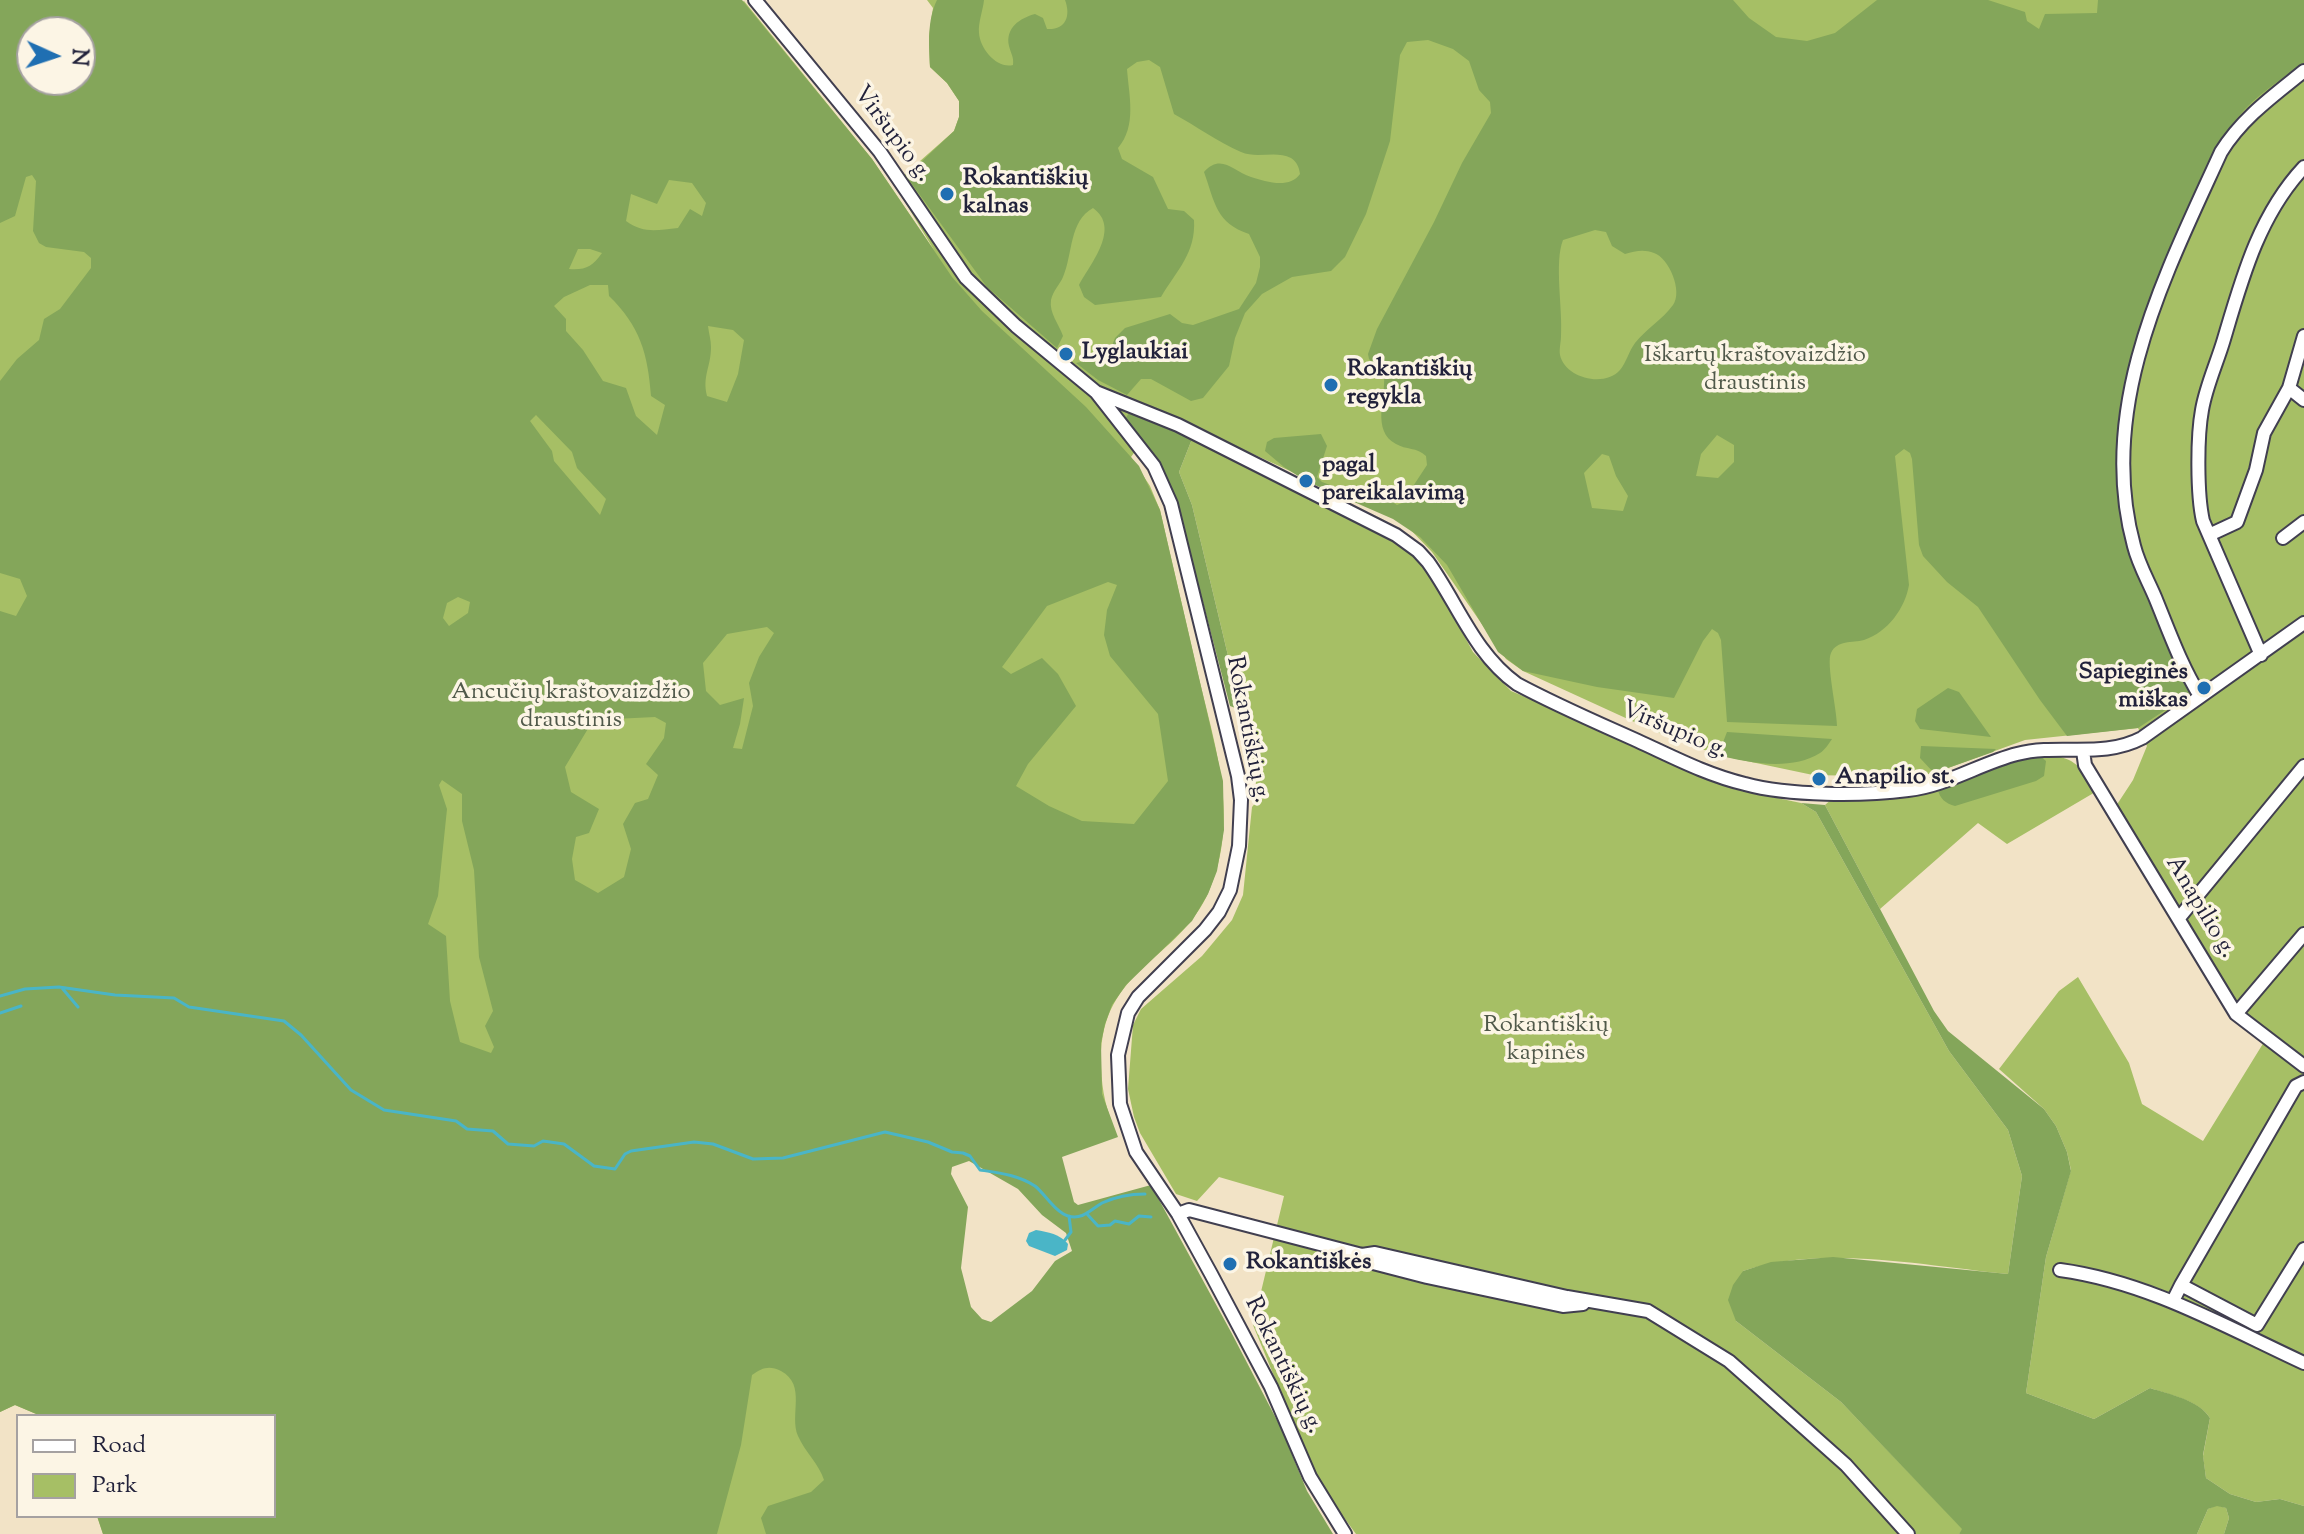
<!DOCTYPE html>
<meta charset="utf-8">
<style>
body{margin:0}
#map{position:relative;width:2304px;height:1534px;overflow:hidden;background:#f2e3c6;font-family:"Sorts Mill Goudy",serif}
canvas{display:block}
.legend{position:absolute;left:16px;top:1414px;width:260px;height:104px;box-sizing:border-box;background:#fcf5e5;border:2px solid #a5a1a1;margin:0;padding:10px 14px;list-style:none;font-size:24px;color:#22223b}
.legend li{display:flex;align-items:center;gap:16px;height:40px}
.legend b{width:40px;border:2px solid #a5a1a1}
.north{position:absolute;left:16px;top:16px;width:80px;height:80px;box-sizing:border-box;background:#fcf5e5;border:2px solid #a5a1a1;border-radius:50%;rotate:93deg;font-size:22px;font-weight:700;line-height:32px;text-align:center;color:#22223b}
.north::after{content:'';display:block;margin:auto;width:28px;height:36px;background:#1f6fb2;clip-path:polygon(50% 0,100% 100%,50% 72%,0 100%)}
</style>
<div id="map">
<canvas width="2304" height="1534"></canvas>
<ul class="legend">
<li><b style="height:10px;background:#fff"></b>Road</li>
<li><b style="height:22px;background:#a6bf65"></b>Park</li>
</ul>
<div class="north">N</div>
</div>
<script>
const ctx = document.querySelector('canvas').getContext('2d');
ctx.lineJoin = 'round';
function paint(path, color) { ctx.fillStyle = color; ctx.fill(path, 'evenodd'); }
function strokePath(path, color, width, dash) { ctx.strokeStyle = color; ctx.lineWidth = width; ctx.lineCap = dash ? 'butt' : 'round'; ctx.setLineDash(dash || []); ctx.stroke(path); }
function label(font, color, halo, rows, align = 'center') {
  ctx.font = font + ' "Sorts Mill Goudy",serif'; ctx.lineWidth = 7; ctx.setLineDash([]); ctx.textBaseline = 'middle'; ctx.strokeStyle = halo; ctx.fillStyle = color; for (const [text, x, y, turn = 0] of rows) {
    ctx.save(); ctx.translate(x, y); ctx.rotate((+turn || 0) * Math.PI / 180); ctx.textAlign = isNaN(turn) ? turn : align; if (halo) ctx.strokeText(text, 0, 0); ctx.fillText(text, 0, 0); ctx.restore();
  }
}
const green = new Path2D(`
 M0 0H581L721 16 744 1 872 159 934 250 894 184 954 131 959 117V101L947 83 930 67 929 36 933 8 927 0H2304V1506L2280 1499 2256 1502 2230 1494 2206 1478 2203 1456 2210 1418C2199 1400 2169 1395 2150 1388L2094 1419 2026 1393 2046 1257 2071 1170 2067 1152 2056 1126 2044 1109 1999 1069 2059 991 2078 977 2129 1063 2142 1104 2203 1141 2264 1042 2231 1013 2116 806 2133 780 2147 746 2138 728 2025 740 1934 773 1912 777 1813 775 1718 755 1654 731 1523 671 1506 659 1432 552 1404 523 1163 413 1131 457 1150 486 1160 510C1172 563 1185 617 1197 670 1214 743 1241 818 1209 891 1179 961 1101 968 1101 1059 1101 1083 1104 1103 1113 1125L960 1145 812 1534H103L97 1516H274V1416H41L15 1405 0 1412ZM32 32H80V80H32Z
 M1192 439 1394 541 1411 553 1429 571 1473 652 1511 691 1581 720 1682 768 1734 789 1801 803 1816 812 1949 1051 2008 1130 2022 1176 2008 1274C1926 1266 1821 1244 1743 1271L1736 1321 1841 1402 1963 1529 1959 1534H1356L1317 1481 1253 1325 1284 1196 1219 1177 1197 1201 1176 1194 1140 1133 1134 1117 1128 1089 1133 1025 1141 1009 1202 956 1232 920 1243 895 1252 807 1258 800 1253 760 1192 505 1179 472Z
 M2039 755C2075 756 2077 763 2097 791L2007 844 1978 823 1880 909 1825 805 1834 797H1893Z
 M2217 1505 2226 1508 2229 1518 2224 1534H2197L2208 1509Z`);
const forest = new Path2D(`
 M0 0H742L872 159 952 277 982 311 1086 407 1139 466 1160 510 1223 781 1224 830 1217 871 1208 894 1192 921 1126 985 1112 1005 1105 1024 1101 1043 1102 1094 1118 1137 1062 1157 1074 1202 1078 1205 1151 1185 1231 1332 1281 1428 1307 1491 1333 1534H766L761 1518 768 1506 811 1492 824 1480C819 1464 805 1452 798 1436 789 1415 807 1385 781 1371 769 1365 762 1368 752 1375L741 1445 717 1534H103L97 1516H274V1416H41L15 1405 0 1412V611L16 616 27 596 20 579 0 573V381L17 359 39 340 44 319 60 309 91 268V258L84 252 46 247 39 243 33 231 36 181 32 175 26 177 15 216 0 223ZM32 32H80V80H32ZM669 180 692 183 706 203 702 216 690 209 678 228C657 230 644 234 626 221L631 194 657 204ZM578 249H590L602 253C592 267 586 270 569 269ZM590 285H608L609 296C640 326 648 354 651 396L665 405 657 435 636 416 626 388 603 381 583 350 566 331V319L554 306 564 297ZM708 326 733 330 744 340 738 374 727 402 707 396C702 376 711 367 711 347 711 340 709 334 708 326ZM536 415 572 452 577 468 606 499 600 515 554 461 552 451 530 421ZM1108 582 1117 585 1107 610 1104 635 1110 656 1158 714 1168 781 1134 824 1082 821 1049 806 1016 786 1028 764 1076 706 1058 674 1042 658 1011 674 1002 667 1047 606ZM458 597 470 602 468 613 449 626 443 618 447 603ZM767 627 774 633 759 657 749 683 753 706 742 749 733 748 740 724 744 698 720 705 706 691 703 663 727 634ZM655 717 666 723 664 738 646 764 658 775 648 799 635 803 623 824 631 849 624 877 598 893 575 880 572 859 576 837 589 833 599 809 571 792 565 767 589 727 614 719ZM442 780 462 794V821L474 870 479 957 493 1011 485 1026 494 1047 491 1053 460 1042 450 1001 446 936 428 924 438 896 447 809 439 785ZM969 1161 1018 1189 1042 1215 1066 1233 1072 1251 1055 1261 1032 1291 991 1322 982 1319 971 1307 961 1268 968 1207 951 1174 952 1167Z
 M937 0H984C983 10 978 23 979 33 980 49 997 69 1013 65 1014 57 1011 54 1009 46 1005 28 1020 18 1035 14L1043 18 1047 29C1066 30 1071 16 1065 0H1733L1749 18 1776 37 1807 41 1835 33 1877 0H1988L2025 12 2027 21 2039 29 2045 14 2097 13 2098 0H2304V63C2282 79 2256 95 2238 117 2216 144 2203 176 2188 207 2146 299 2109 397 2121 500 2130 569 2160 632 2191 693L2138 728 2067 736 2040 700 1978 607 1947 582 1923 556 1919 545 1912 459 1910 453 1904 449 1895 456 1909 585C1905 608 1888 632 1864 640 1852 643 1837 640 1831 653 1826 663 1837 710 1837 726L1727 722 1721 640 1718 633 1712 629 1703 641 1674 698 1597 687 1523 671 1498 652 1447 565 1420 537 1393 519 1306 481 1284 467 1265 451 1267 442 1274 438 1321 434 1327 446 1317 477 1322 482 1349 492 1374 490 1397 505 1402 503 1427 465 1426 456C1417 447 1406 450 1396 444 1371 431 1386 397 1384 376L1369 359 1368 354 1377 329 1434 222 1462 163 1491 113 1490 102 1479 90 1469 61 1453 49 1428 40 1407 42 1400 55 1390 141 1366 214 1345 257 1331 271 1292 277 1262 294 1245 313 1235 338 1229 366 1203 398 1191 401 1151 379H1141L1127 395 1098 380 1076 363 1101 357 1110 351 1115 338 1125 328 1170 314 1182 323 1193 325 1239 309 1256 283 1260 267V257L1249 234C1216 223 1215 203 1204 172 1221 153 1233 171 1251 177 1266 182 1290 189 1300 174 1299 167 1297 162 1291 158 1276 150 1257 159 1241 152 1218 142 1196 126 1174 114L1160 67 1149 60 1137 62 1127 69C1129 96 1137 126 1118 148L1122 159 1153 177 1168 209 1184 211 1194 220C1196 253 1177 270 1161 297L1095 305 1084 297 1079 285C1091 263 1121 228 1093 208 1069 221 1073 254 1063 277 1060 284 1053 291 1051 300 1049 313 1059 324 1063 336L1057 348 987 287 906 176 954 131 959 117V101L947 83 930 67C929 45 927 20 937 0ZM1595 230 1606 232 1612 246 1625 254C1635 251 1644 249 1654 253 1669 258 1683 291 1673 305 1663 319 1646 329 1635 343 1629 351 1626 363 1620 370 1604 388 1565 378 1560 355 1559 349 1561 342 1561 336 1563 310 1554 262 1563 240ZM1717 435 1734 445V462L1718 478 1696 476 1701 454ZM1602 454 1609 456 1616 476 1628 496 1623 511 1592 508 1584 473Z
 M1129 413H1134L1192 439 1179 472 1192 505 1241 710 1230 706 1176 499 1158 461 1125 419Z
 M1948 688 1959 692 1991 737 1920 729 1915 721 1917 709Z
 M1727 732 1832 739C1829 743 1825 750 1820 753 1792 771 1748 763 1718 755Z
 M1921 746 1996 749 1993 752 1934 773 1920 758Z
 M2039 755 2046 761 2044 776 2036 781 1955 806C1946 804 1939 798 1938 789L2018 757Z
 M1801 803 1825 805 1934 1011 1948 1031 2044 1109 2056 1126 2067 1152 2071 1171 2046 1257 2026 1393 2094 1419 2150 1388C2169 1394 2199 1400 2210 1418L2203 1455 2206 1478 2230 1494 2256 1502 2280 1499 2304 1506V1534H2224L2229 1518 2226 1508 2217 1506 2208 1509 2197 1534H1959L1962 1529 1841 1402 1736 1321 1728 1300 1733 1285 1743 1271 1771 1262 1833 1257 2008 1274 2022 1176 2008 1130 1949 1051 1816 812Z`);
const water = new Path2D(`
 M1036 1230C1048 1232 1060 1234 1068 1244L1067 1250 1055 1256 1029 1246 1026 1241 1029 1233Z`);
const stream = new Path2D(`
 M62 988 78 1007
 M0 996 25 989 59 987 115 995 174 998 189 1007 284 1021 301 1035 351 1090 384 1110 456 1121 467 1129 493 1131 508 1144 534 1146 543 1141 564 1144 594 1166 615 1169 625 1154 631 1151 694 1142 713 1144 753 1159 783 1158 885 1132 928 1142 952 1152 963 1153 970 1156 980 1170C1000 1173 1018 1175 1035 1186 1045 1194 1055 1212 1068 1216 1083 1220 1090 1210 1102 1203 1115 1197 1130 1194 1145 1194
 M0 1013 21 1006
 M1087 1214 1098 1226 1110 1225 1115 1221 1129 1224 1139 1216 1151 1217
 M1065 1240 1071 1232 1069 1216`);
const minor = new Path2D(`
 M755 0 880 152 966 278 1016 326 1096 392 1154 466 1171 504 1238 776 1241 800 1239 846 1230 890 1219 912 1205 930 1138 997 1128 1013 1118 1055 1120 1104 1136 1152 1178 1214 1211 1274 1271 1387 1310 1477 1345 1534
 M2304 336 2289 388 2304 400
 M1096 392 1178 425 1396 535 1418 551 1428 562C1458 604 1474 653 1517 684 1556 705 1598 723 1638 741 1673 757 1707 775 1745 784 1789 796 1862 796 1908 790 1946 786 1981 763 2017 754 2060 743 2102 759 2142 738L2304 623
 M2209 535 2237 522 2256 470 2264 433 2289 388
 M2283 538 2304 522
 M2261 655 2203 521C2197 495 2197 437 2202 410 2206 386 2217 363 2224 339 2242 278 2259 215 2304 167
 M2200 696C2182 667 2170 634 2157 602 2150 584 2139 566 2134 546 2096 407 2165 275 2221 152 2242 118 2273 96 2304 71
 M2083 751 2085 765 2236 1014 2304 1066
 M2179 918 2304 766
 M2236 1014 2304 934
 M1178 1214 1189 1210 1362 1255 1375 1253 1567 1297 1648 1311 1729 1361 1755 1384 1846 1465 1908 1534
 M1362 1255 1373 1263 1427 1277 1563 1306 1583 1304
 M2060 1270C2148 1282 2224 1326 2304 1363
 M2181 1285 2296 1086 2304 1082
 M2173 1301 2181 1285 2257 1325 2304 1249`);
const markers = [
 [947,194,8,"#1f6fb2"],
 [1066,354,8,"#1f6fb2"],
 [1331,385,8,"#1f6fb2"],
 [1306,481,8,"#1f6fb2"],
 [2204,688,8,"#1f6fb2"],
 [1819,779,8,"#1f6fb2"],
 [1230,1264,8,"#1f6fb2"]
];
const streetNames = [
 ["Viršupio g.",891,135,53],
 ["Rokantiškių g.",1246,730,79],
 ["Viršupio g.",1674,732,23],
 ["Anapilio g.",2199,908,59],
 ["Rokantiškių g.",1282,1366,64]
];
const poiNames = [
 ["Rokantiškių",963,180],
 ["kalnas",963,208],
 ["Lyglaukiai",1082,354],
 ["Rokantiškių",1347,371],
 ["regykla",1347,399],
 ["pagal",1322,467],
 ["pareikalavimą",1322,495],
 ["Sapieginės",2188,674,"right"],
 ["miškas",2188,702,"right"],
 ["Anapilio st.",1835,779],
 ["Rokantiškės",1246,1264]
];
const parkNames = [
 ["Iškartų kraštovaizdžio",1755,357],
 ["draustinis",1755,385],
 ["Ancučių kraštovaizdžio",571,694],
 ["draustinis",571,722],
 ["Rokantiškių",1546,1027],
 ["kapinės",1546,1055]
];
paint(green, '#a6bf65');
paint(forest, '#84a65a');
paint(water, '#4ab5c7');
strokePath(stream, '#4ab5c7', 3);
strokePath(minor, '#413f50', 16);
strokePath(minor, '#fff', 12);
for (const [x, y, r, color] of markers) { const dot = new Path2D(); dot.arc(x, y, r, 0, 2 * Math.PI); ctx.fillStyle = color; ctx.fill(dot); strokePath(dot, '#fcf5e5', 3); }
label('24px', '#22223b', '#fcf5e5', streetNames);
label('bold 24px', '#22223b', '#fcf5e5', poiNames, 'left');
label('24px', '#50594a', '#fcf5e5', parkNames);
</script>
